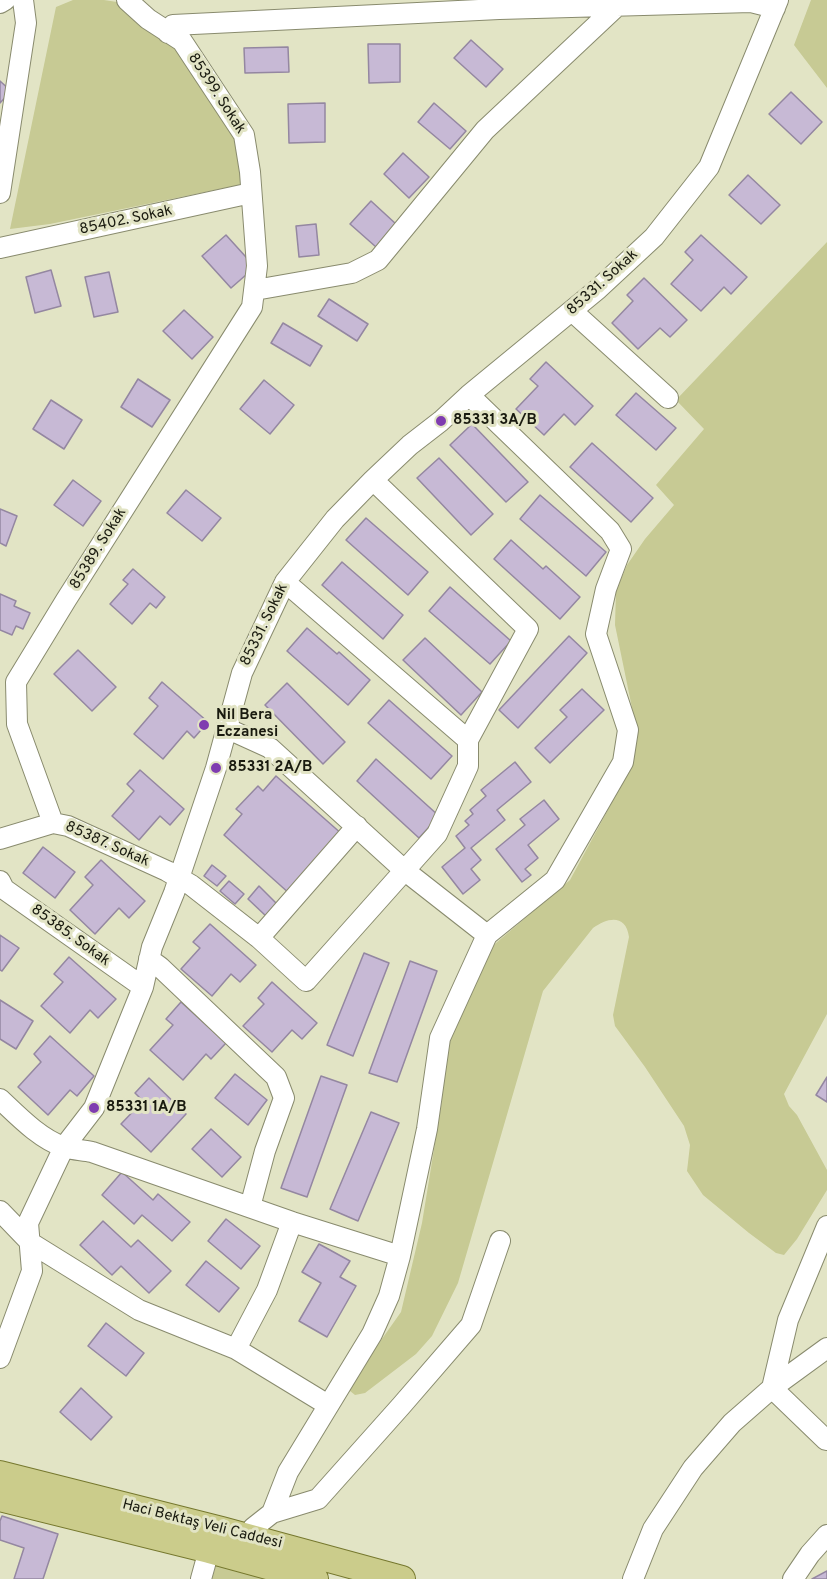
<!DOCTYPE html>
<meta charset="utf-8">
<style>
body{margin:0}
canvas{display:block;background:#e2e4c5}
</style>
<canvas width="827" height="1579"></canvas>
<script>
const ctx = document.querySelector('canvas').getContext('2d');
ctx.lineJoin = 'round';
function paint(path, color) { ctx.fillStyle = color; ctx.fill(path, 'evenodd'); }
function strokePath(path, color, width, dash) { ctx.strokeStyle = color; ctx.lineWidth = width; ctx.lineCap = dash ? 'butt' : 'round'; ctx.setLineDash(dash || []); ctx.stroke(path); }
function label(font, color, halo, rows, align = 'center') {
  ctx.font = font + ' Overpass,sans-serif'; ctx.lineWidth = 6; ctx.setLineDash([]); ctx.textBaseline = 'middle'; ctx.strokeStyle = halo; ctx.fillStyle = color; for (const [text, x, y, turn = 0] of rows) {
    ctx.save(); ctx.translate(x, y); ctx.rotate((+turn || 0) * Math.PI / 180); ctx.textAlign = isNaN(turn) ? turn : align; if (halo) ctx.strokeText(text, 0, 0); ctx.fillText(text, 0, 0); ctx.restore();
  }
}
const green = new Path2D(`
 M73 0H104L117 2 165 33 241 139 244 184 50 224 10 229 56 7Z
 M811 0H827V88L794 45Z
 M827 242V1014L784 1094 789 1106 797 1115 827 1170V1190L797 1239 784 1255 776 1253 749 1233 703 1195 687 1171 690 1145 684 1126 645 1067 615 1026 613 1015 629 937C626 914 608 917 593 928L543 991 458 1283 432 1336 416 1354 365 1393 355 1395 350 1391V1384L401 1312 422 1223 442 1100 441 1045 483 955 496 943 570 880 610 806 630 764 638 737 615 625 616 591 627 565 645 539 674 505 656 485 704 429 676 400Z
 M216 1565 272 1579H212Z`);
const building = new Path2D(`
 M471 40 503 69 486 87 454 58Z
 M368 44H400V82L369 83Z
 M288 47 289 72 245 73 244 48Z
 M0 81 11 91 0 103Z
 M791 92 822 122 801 144 769 114Z
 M325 103V142L289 143 288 104Z
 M434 103 466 131 450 149 418 122Z
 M403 153 429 177 409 198 384 174Z
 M748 175 780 205 761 224 729 195Z
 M371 201 396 224 376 247 350 224Z
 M316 224 319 255 299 257 296 226Z
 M226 235 255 267 231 288 202 256Z
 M701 235 747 277 731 294 724 287 701 311 671 284 693 260 685 252Z
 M51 270 61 306 35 313 26 277Z
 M109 272 118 312 94 317 85 277Z
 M644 278 687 320 670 337 660 328 638 349 612 323 633 301 627 295Z
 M329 299 368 324 357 341 318 316Z
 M184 310 213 337 192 359 163 331Z
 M283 323 322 346 310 366 271 343Z
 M546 362 593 406 575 425 564 414 544 435 516 409 538 386 530 379Z
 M138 379 170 400 152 427 121 407Z
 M264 380 294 405 270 434 240 409Z
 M636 393 676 428 656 450 616 415Z
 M51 400 82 420 64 449 33 429Z
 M472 424 528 482 506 502 450 445Z
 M592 443 653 498 631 522 570 467Z
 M439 458 493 514 471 535 417 478Z
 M73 480 101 501 83 526 54 505Z
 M186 490 221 518 202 541 167 513Z
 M540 495 606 552 586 576 520 519Z
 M0 509 17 516 6 546 0 543Z
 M366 518 428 572 408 595 346 540Z
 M511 540 543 569 546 566 580 597 560 619 494 559Z
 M342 562 403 615 383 639 322 585Z
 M133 569 165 597 156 608 150 603 132 624 110 604 128 584 123 580Z
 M450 587 511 641 490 664 429 611Z
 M0 594 16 601 14 606 30 613 23 629 16 626 12 635 0 630Z
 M307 628 337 654 339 652 370 680 348 705 287 651Z
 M569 636 587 653 518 728 499 710Z
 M425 638 482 692 461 715 403 660Z
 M78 650 116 687 92 711 54 674Z
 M162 682 208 722 194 738 187 731 163 759 134 734 158 706 149 698Z
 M287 683 345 742 323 764 265 705Z
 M582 689 604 710 550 763 535 748 567 717 560 710Z
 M389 700 452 756 431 779 368 723Z
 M376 759 439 816 419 838 357 781Z
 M515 762 531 782 497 810 505 820 471 848 481 860 471 869 480 880 463 894 442 867 465 848 456 836 469 825 465 821 473 814 470 810 486 796 481 790Z
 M140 770 184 809 170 825 160 816 139 840 112 816 134 791 127 784Z
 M276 776 343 835 290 894 224 835 242 814 236 809 258 786 263 791Z
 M544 800 559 819 528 845 538 858 525 869 531 875 522 882 496 849 525 825 520 819Z
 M43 847 75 872 55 898 23 873Z
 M101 860 145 901 129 918 119 908 95 934 70 910 93 885 85 877Z
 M212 865 226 876 217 886 204 876Z
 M229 881 244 894 235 904 220 891Z
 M259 886 278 905 267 917 248 899Z
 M210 924 256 965 240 982 231 974 212 996 181 969 200 948 193 942Z
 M0 935 19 948 2 971 0 970Z
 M364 953 389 963 353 1056 327 1045Z
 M69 957 116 999 98 1018 90 1010 70 1033 41 1006 63 982 54 974Z
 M410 961 437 971 397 1082 369 1073Z
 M272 982 317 1023 302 1039 292 1030 272 1052 243 1026 264 1004 258 998Z
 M0 1000 33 1021 16 1049 0 1039Z
 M181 1002 226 1043 211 1059 206 1054 183 1080 150 1050 173 1025 166 1019Z
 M50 1036 94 1076 77 1096 70 1090 48 1115 18 1087 41 1062 34 1054Z
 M235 1074 267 1100 248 1125 215 1098Z
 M321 1076 347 1085 307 1197 281 1188Z
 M827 1077V1102L816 1095Z
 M149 1078 186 1114 151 1152 121 1124 143 1101 135 1093Z
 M371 1112 399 1123 358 1221 330 1209Z
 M211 1129 241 1157 222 1177 192 1149Z
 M122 1172 153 1200 158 1194 190 1222 172 1241 142 1215 134 1224 102 1195Z
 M226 1219 260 1246 241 1269 208 1241Z
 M103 1221 131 1247 138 1240 171 1271 149 1293 121 1266 112 1275 80 1245Z
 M319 1244 350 1261 340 1277 356 1286 327 1337 299 1321 321 1283 302 1272Z
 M206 1261 239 1288 219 1312 186 1285Z
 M106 1323 144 1353 126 1376 88 1346Z
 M81 1388 112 1417 91 1440 60 1412Z
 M2 1516 58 1534 43 1579H14L24 1548 0 1540V1521Z
 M827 1571V1579H812Z`);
const minor = new Path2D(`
 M0 3 5 0
 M168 33 173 25 499 9 751 2 775 8
 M0 193 26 23 23 0
 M0 248 251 193
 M255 290 352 273 378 260 485 130 617 6
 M572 311 668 398
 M285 582 468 740
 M226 728 270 748 404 870 487 935
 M53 823 17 724 16 682 66 600 252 307 257 266 250 172 244 135 182 41 148 19 127 0
 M0 839 53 823 68 826 167 871 191 885 259 938 306 981 437 834 468 766V740L528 629 373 480
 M0 881 4 889 143 987
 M259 938 357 826
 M149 959 160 967 276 1077 284 1098 265 1151 250 1207
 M0 1099C18 1116 40 1139 64 1147 73 1150 83 1150 92 1152L292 1222 400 1256
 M0 1211 31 1243 139 1310 236 1349 328 1405
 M827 1226 788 1320 772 1388 826 1440 827 1439
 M236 1349 267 1290 292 1222
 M0 1358 32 1271 28 1223 64 1147 94 1108 143 987 152 947 174 893 216 768 242 673 285 582 335 519 373 480 410 445 441 421 469 395 598 289 654 237 709 167 778 0
 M272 1513 318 1499 401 1406 471 1325 500 1241
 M250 1537 253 1528 272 1513 288 1472 372 1334 389 1296 400 1256 427 1129 440 1038 487 935 555 880 623 762 628 730 596 634 606 589 621 549 610 531 469 395
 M201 1579 209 1550
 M633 1579 653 1529 693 1468 732 1423 772 1388 827 1348
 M793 1579 810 1554 827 1535`);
const major = new Path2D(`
 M0 1474 222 1530 402 1579
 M0 1498 209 1550 315 1579`);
const markers = [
 [441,421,6,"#7f3cb0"],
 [204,725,6,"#7f3cb0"],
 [216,768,6,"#7f3cb0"],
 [94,1108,6,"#7f3cb0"]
];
const streetNames = [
 ["85399. Sokak",216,94,57],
 ["85402. Sokak",126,221,-12],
 ["85331. Sokak",603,283,-42],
 ["85389. Sokak",99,549,-58],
 ["85331. Sokak",265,625,-64],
 ["85387. Sokak",107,845,24],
 ["85385. Sokak",70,936,36],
 ["Haci Bektaş Veli Caddesi",202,1525,14]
];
const poiNames = [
 ["85331 3A/B",453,421],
 ["Nil Bera",216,716],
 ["Eczanesi",216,733],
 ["85331 2A/B",228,768],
 ["85331 1A/B",106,1108]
];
paint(green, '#c7ca94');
paint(building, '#c7b9d5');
strokePath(building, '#9487a1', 1.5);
strokePath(minor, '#898b6e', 22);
strokePath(major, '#76782e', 28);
strokePath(minor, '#fff', 20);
strokePath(major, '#cbcc8b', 26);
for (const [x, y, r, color] of markers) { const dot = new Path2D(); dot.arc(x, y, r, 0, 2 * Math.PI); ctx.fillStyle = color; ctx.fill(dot); strokePath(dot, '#e2e4c5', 2); }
label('15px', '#191a0f', '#e2e4c5', streetNames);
label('bold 15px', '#191a0f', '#e2e4c5', poiNames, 'left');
</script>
